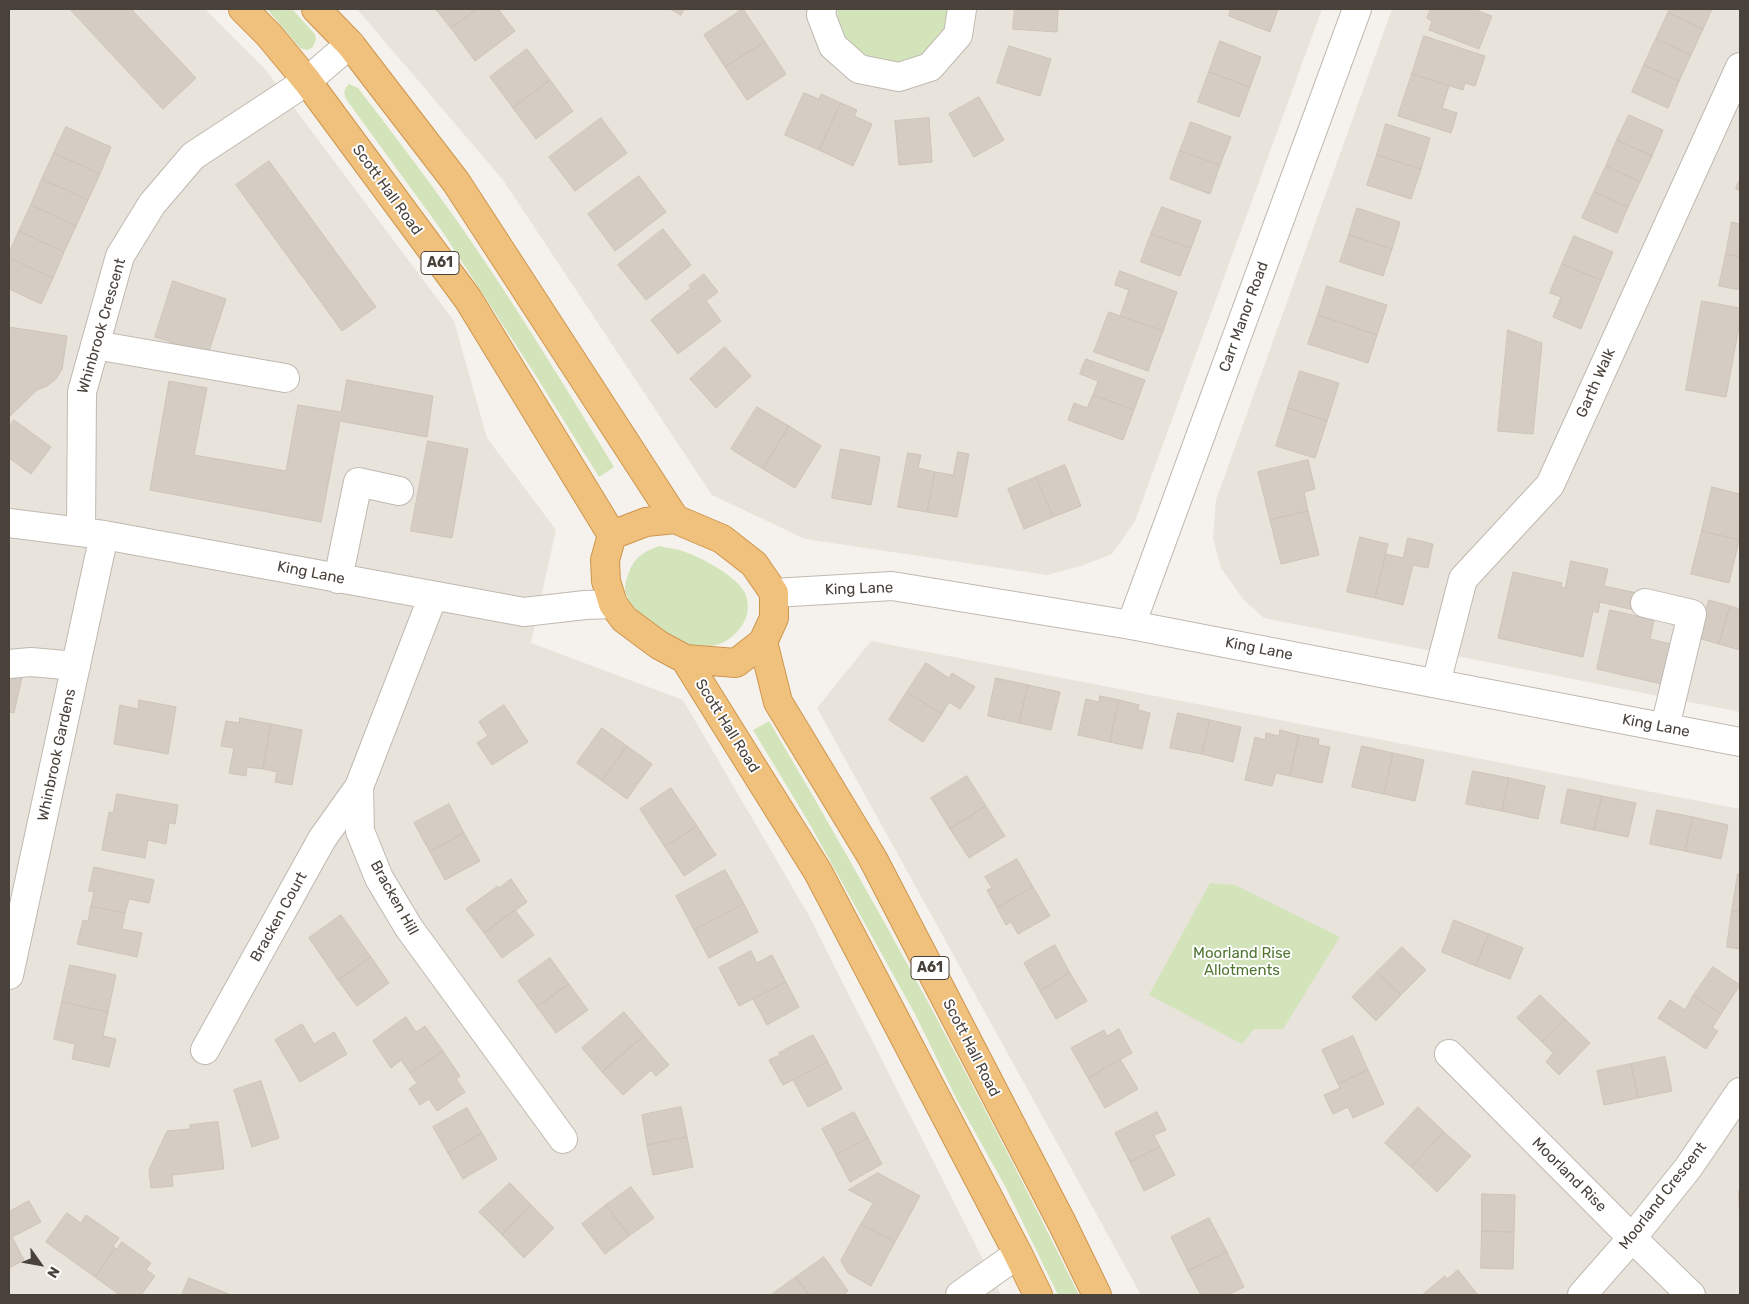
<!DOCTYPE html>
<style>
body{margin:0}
#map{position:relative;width:1749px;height:1304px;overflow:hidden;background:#f5f2ed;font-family:Rubik,sans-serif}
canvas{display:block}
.frame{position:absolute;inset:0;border:10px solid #49423b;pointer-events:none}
.north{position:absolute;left:15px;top:1239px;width:50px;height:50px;-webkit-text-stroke:4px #fff;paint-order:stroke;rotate:122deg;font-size:14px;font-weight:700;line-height:20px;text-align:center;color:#49423b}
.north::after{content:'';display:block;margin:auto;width:18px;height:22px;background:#49423b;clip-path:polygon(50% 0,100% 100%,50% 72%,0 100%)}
</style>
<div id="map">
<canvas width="1749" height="1304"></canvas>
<div class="frame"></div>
<div class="north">N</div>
</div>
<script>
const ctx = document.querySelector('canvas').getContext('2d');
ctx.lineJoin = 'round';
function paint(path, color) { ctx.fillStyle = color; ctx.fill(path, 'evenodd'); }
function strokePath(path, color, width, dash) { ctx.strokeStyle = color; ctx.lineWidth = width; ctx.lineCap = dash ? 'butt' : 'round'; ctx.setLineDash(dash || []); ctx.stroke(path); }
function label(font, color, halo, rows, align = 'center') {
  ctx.font = font + ' Rubik,sans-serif'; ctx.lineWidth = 4; ctx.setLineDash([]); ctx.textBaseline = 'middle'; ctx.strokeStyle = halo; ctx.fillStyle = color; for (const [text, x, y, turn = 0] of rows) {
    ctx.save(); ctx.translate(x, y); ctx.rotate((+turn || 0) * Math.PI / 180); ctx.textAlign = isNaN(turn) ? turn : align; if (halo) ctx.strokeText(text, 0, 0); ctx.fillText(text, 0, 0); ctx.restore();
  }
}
const residential = new Path2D(`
 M9 9H205L265 69 454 321 487 438 556 530 531 643 683 700 808 914 1001 1295H9Z
 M357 9H1322L1135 521 1112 554 1081 566 1047 575 805 539 712 495 503 180Z
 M1392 9H1740V712L1264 618 1243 599 1221 568 1213 538 1216 500Z
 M871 641 1740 809V1295H1141L817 708Z`);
const green = new Path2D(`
 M267 9H292L315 34 316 40 312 48 307 50 300 48Z
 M837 9H949C942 79 842 79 837 9Z
 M349 84 358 88C391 131 424 174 455 218 512 299 563 383 614 467L599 477 536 376 442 231 346 99C343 92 344 89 349 84Z
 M660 546C667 548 675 548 682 551 699 556 737 576 745 593 749 601 749 614 744 622 738 633 728 642 716 645 706 648 695 648 686 644 666 636 633 614 626 594 623 587 627 578 629 572 634 557 646 550 660 546Z
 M769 721C880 908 983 1100 1079 1295H1058L1005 1186 957 1100 915 1014 809 823 753 730Z
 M1210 883 1235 885 1340 937 1283 1029H1254L1242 1044 1149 995Z`);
const building = new Path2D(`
 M70 9H131L196 78 163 109Z
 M436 9H477L451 28Z
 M477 9H498L515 31 475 61 451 28Z
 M671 9H684L681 15Z
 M743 9 765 42 725 67 704 35Z
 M1015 9H1058L1057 32 1013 29Z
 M1231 9H1278L1270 32 1229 16Z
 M1431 9H1479L1478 11 1492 16 1479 49 1429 30 1432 21 1427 18Z
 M1670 9H1712L1703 29 1668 13Z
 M1668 13 1703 29 1691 55 1656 39Z
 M1424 36 1485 56 1475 86 1465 83 1463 90 1412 74Z
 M1656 39 1691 55 1679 81 1644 65Z
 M1220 41 1261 57 1250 87 1209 72Z
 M765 42 786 74 747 100 725 67Z
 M1009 46 1051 59 1040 96 997 83Z
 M527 49 550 80 513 108 490 77Z
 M1644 65 1679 81 1668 108 1632 92Z
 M1209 72 1250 87 1239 117 1198 102Z
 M1412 74 1449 86 1442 108 1457 113 1451 133 1398 116Z
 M550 80 573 111 536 139 513 108Z
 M804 93 819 99 821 94 841 103 819 150 785 135Z
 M979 97 1004 140 974 157 949 114Z
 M841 103 857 110 854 116 872 124 853 166 819 150Z
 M1629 115 1663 130 1652 156 1617 140Z
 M601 118 627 153 575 191 549 157Z
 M929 118 932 162 899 165 895 121Z
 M1191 122 1231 137 1220 165 1180 151Z
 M1386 124 1430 138 1421 169 1377 155Z
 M66 127 111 147 100 174 54 153Z
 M1617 140 1652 156 1640 182 1606 166Z
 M1180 151 1220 165 1210 194 1170 179Z
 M54 153 100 174 88 200 42 179Z
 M1377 155 1421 169 1411 199 1367 185Z
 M269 161 376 307 342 331 236 185Z
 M1606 166 1640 182 1628 207 1594 192Z
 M639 176 666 212 615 251 588 214Z
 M42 179 88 200 76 226 31 205Z
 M1740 179V191L1736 189Z
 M1594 192 1628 207 1617 233 1582 218Z
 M31 205 76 226 64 252 19 231Z
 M1162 207 1201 221 1191 248 1151 234Z
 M1357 208 1400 222 1392 249 1349 235Z
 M1732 222 1740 224V257L1726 254Z
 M663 229 691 265 646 300 618 265Z
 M19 231 64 252 53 278 9 258V254Z
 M1151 234 1191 248 1180 276 1141 262Z
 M1349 235 1392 249 1383 276 1340 262Z
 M1574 236 1613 252 1601 280 1562 264Z
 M1726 254 1740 257V290L1719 286Z
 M9 258 53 278 41 304 9 289Z
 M1562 264 1601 280 1581 329 1553 317 1561 297 1550 293Z
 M1120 271 1177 292 1163 331 1120 316 1129 290 1115 285Z
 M704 274 718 292 706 301 721 321 678 354 651 320 691 288 689 286Z
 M173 281 226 299 208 354 155 337Z
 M1327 286 1387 305 1377 335 1318 315Z
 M1702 301 1740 308V321L1726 397 1686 390Z
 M1109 312 1163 331 1148 371 1094 352Z
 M1318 315 1377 335 1368 363 1308 344Z
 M9 327 67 336 62 369 56 379 47 386 37 390 10 416 9 415Z
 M1508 330 1542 343 1533 434 1498 431Z
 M725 347 751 376 716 408 690 379Z
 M1086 359 1145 380 1134 410 1093 395 1098 381 1080 374Z
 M1300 371 1339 383 1327 421 1288 408Z
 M347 380 433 396 427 437 340 421 321 522 150 490 169 381 207 388 194 455 286 471 298 405 341 412Z
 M1093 395 1134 410 1123 440 1068 420 1074 403 1087 408Z
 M757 407 789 426 763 469 731 449Z
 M1288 408 1327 421 1315 458 1276 446Z
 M14 420 51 447 31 474 9 458V428Z
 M789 426 821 446 795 488 763 469Z
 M428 441 468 449 452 538 411 531Z
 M841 449 880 457 871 505 832 498Z
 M958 452 969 454 957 517 927 512 935 472 953 475Z
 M908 453 921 455 918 468 935 472 927 512 898 507Z
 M1308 460 1315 489 1304 492 1308 511 1270 520 1258 472Z
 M1065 465 1081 506 1053 517 1036 477Z
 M1036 477 1053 517 1024 529 1008 489Z
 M1712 487 1740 494 1739 540 1702 531Z
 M1308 511 1319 555 1281 564 1270 520Z
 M1702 531 1739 540 1729 583 1691 574Z
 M1360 537 1388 544 1375 598 1347 592Z
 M1408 538 1433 544 1428 568 1413 565 1403 605 1375 598 1386 554 1403 558Z
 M1571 561 1608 569 1604 586 1637 593 1634 610 1600 602 1598 613 1593 611 1583 657 1498 638 1513 572 1562 583 1561 587 1565 588Z
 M1709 600 1730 606 1719 644 1698 638Z
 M1730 606 1740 609V650L1719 644Z
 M1610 610 1654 620 1650 639 1675 645 1666 685 1597 669Z
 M926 663 949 678 952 673 975 687 960 709 949 702 942 714 907 692Z
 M9 674 22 677 14 713 9 712Z
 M996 678 1028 685 1019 723 988 716Z
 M1028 685 1060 692 1051 730 1019 723Z
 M907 692 942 714 923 742 889 720Z
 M1100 696 1119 700 1110 742 1078 735 1086 699 1099 702Z
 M139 700 176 707 168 754 114 744 120 705 138 709Z
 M1119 700 1139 705 1138 710 1150 713 1142 749 1110 742Z
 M504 705 528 742 492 765 477 743 488 736 479 722Z
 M1178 713 1210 720 1202 754 1170 748Z
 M240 718 271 724 263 769 247 767 246 776 229 773 234 748 221 746 226 721 239 723Z
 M1210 720 1241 727 1233 762 1202 754Z
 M271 724 302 730 292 785 275 782 277 772 263 769Z
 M602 728 627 746 602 781 577 763Z
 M1280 730 1299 735 1290 776 1276 773 1272 786 1245 780 1255 737 1265 740 1266 733 1279 736Z
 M1299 735 1319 739 1318 745 1330 747 1322 783 1290 776Z
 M627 746 652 764 627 799 602 781Z
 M1362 746 1393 753 1384 794 1352 787Z
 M1393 753 1424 760 1415 801 1384 794Z
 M1473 771 1509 778 1502 811 1466 804Z
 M967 776 986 806 950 829 931 798Z
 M1509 778 1545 786 1538 819 1502 811Z
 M671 788 697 826 665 847 640 809Z
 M1568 789 1602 796 1594 830 1561 823Z
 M117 794 178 805 175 824 169 823 166 844 148 840 145 858 102 850 109 812 113 813Z
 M1602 796 1636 803 1628 837 1594 830Z
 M449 804 464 833 430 852 414 823Z
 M986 806 1005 836 969 858 950 829Z
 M1657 810 1693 817 1685 851 1650 844Z
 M1693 817 1728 825 1721 859 1685 851Z
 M697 826 716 855 684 876 665 847Z
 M464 833 480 861 445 880 430 852Z
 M1017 859 1033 887 997 908 987 890 992 888 985 877Z
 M94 867 154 880 149 903 129 899 125 913 91 906 94 892 89 891Z
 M725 870 744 904 694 930 676 896Z
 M1738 874 1740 875V912L1732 911Z
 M511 879 527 902 484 933 466 909 498 886 499 888Z
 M1033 887 1050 916 1018 934 1011 922 1006 925 997 908Z
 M744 904 758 932 709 958 694 930Z
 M91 906 125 913 122 929 142 933 137 957 77 944 83 920 88 921Z
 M515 910 534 935 502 958 484 933Z
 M1732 911 1740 912V949L1727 947Z
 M341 915 371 957 338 980 309 938Z
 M1454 920 1489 934 1476 966 1442 952Z
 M1489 934 1523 948 1510 979 1476 966Z
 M1055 945 1070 973 1040 991 1024 963Z
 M1402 947 1426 970 1401 995 1377 972Z
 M751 951 757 963 772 955 786 982 739 1006 719 968Z
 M371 957 389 983 357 1006 338 980Z
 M550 958 569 984 537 1007 518 981Z
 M70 965 116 975 108 1012 62 1002Z
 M1713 967 1740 985 1721 1014 1693 996Z
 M1377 972 1401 995 1376 1021 1352 997Z
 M1070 973 1087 1001 1056 1019 1040 991Z
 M786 982 799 1007 767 1025 753 999Z
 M569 984 588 1010 556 1033 537 1007Z
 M1540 995 1565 1019 1542 1042 1517 1018Z
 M1693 996 1721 1014 1712 1028 1718 1031 1706 1049 1658 1018 1670 1000 1685 1010Z
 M62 1002 108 1012 103 1036 116 1039 109 1067 72 1059 75 1044 54 1039Z
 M624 1012 644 1036 602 1072 582 1048Z
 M406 1017 416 1032 425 1026 443 1051 410 1073 401 1060 391 1068 373 1041Z
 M1565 1019 1590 1043 1559 1075 1546 1062 1553 1053 1542 1042Z
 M302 1024 314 1044 334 1032 347 1054 300 1082 275 1040Z
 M1119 1029 1132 1053 1088 1078 1071 1048 1104 1030 1107 1036Z
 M813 1035 828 1062 783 1085 769 1060 780 1055 779 1053Z
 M644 1036 669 1065 656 1076 651 1070 623 1095 602 1072Z
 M1353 1036 1368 1070 1338 1084 1322 1050Z
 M443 1051 460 1076 456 1079 465 1092 437 1111 429 1099 420 1105 409 1089 417 1083 410 1073Z
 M1665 1057 1672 1091 1638 1098 1631 1064Z
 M1120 1059 1138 1089 1105 1108 1088 1078Z
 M828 1062 842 1089 808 1107 793 1080Z
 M1631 1064 1638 1098 1604 1105 1597 1071Z
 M1368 1070 1384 1104 1353 1118 1348 1107 1333 1114 1324 1095 1340 1088 1338 1084Z
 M261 1081 279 1138 252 1147 234 1090Z
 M681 1107 687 1137 647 1145 642 1115Z
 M1418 1107 1444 1132 1411 1167 1385 1143Z
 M467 1108 482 1133 448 1153 433 1127Z
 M854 1112 868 1138 836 1155 822 1129Z
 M1157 1112 1166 1130 1154 1135 1160 1147 1130 1162 1115 1133Z
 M218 1122 224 1169 172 1175 173 1186 151 1188 149 1170 167 1131 190 1129V1125Z
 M1444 1132 1471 1156 1437 1192 1411 1167Z
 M482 1133 497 1159 463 1179 448 1153Z
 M687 1137 693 1167 653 1175 647 1145Z
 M868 1138 882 1164 850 1182 836 1155Z
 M1160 1147 1175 1175 1144 1191 1130 1162Z
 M878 1173 920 1196 895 1242 861 1224 873 1203 849 1190Z
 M510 1183 531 1205 502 1235 479 1212Z
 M631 1187 654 1218 629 1236 606 1205Z
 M1739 1191H1740V1227Z
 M1482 1194 1515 1195 1514 1232 1482 1231Z
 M29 1201 41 1222 12 1237 24 1260 9 1268V1212Z
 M531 1205 554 1228 524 1258 502 1235Z
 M606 1205 629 1236 605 1254 582 1224Z
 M67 1213 81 1223 86 1215 119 1238 113 1246 115 1248 95 1277 46 1242Z
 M1209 1218 1227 1252 1188 1271 1171 1237Z
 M861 1224 895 1242 871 1286 848 1273 841 1261Z
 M1482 1231 1514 1232 1513 1269 1481 1268Z
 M122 1242 151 1263 146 1270 155 1276 141 1295H120L95 1277 115 1248 117 1249Z
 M1227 1252 1244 1287 1228 1295H1201L1188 1271Z
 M824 1257 848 1291 843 1295H809L796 1277Z
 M1458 1270 1478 1295H1422L1445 1276 1447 1279Z
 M796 1277 809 1295H771Z
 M189 1278 231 1295H182Z`);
const minor = new Path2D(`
 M822 9 821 15 833 46 859 69 899 77 930 67 958 35 962 9
 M95 345 285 378
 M9 523 104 535 524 612 585 605 613 604
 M81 531 82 392 120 256 152 204 193 156 307 81 350 44
 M338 579 358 482 399 491
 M774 593 892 586 1131 625 1740 742
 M433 596 359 787 360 831 379 878 409 928 563 1139
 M1645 603 1692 614 1665 727
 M1131 625 1357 9
 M9 664 31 662 76 666
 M1436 683 1463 579 1550 485 1740 67
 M9 975 104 535
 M205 1050 322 839 359 787
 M1449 1054 1632 1238 1691 1295
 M960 1295 1018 1254
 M1582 1295 1632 1238 1688 1168 1740 1092`);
const highway = new Path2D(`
 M243 9 269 35 307 81 468 299 612 535
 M316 9 350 44 456 182 675 519
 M675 519 722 539 754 564 774 593V618L763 642 736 663 685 659 659 645 624 619 613 604 606 581 605 560 612 535 646 522Z
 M763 642 778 702 873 859 1062 1223 1097 1295
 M685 659 818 872 1018 1254 1038 1295`);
const shields = [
 [440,263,38],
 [930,968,38]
];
const shieldNames = [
 ["A61",440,263],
 ["A61",930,968]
];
const streetNames = [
 ["Scott Hall Road",387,190,54],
 ["Carr Manor Road",1244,317,-70],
 ["Whinbrook Crescent",102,326,-74],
 ["Garth Walk",1596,383,-66],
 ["King Lane",311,573,11],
 ["King Lane",859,589,-2],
 ["King Lane",1259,649,11],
 ["Scott Hall Road",727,726,58],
 ["King Lane",1656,726,11],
 ["Whinbrook Gardens",57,755,-78],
 ["Bracken Hill",394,898,61],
 ["Bracken Court",279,917,-61],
 ["Scott Hall Road",971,1048,63],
 ["Moorland Rise",1569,1175,45],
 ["Moorland Crescent",1663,1196,-52]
];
const parkNames = [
 ["Moorland Rise",1242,954],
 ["Allotments",1242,971]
];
paint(residential, '#e8e3db');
paint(green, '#d4e4ba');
paint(building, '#d5cdc3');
strokePath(building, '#cfc4b7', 1);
strokePath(minor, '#c0b9b0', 30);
strokePath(highway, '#ce964d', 30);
strokePath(minor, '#fff', 28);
strokePath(highway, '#efc17d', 28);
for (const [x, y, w] of shields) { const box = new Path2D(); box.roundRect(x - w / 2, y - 11.5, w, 23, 4); ctx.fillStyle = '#fff'; ctx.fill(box); strokePath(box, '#49423b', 1); }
label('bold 14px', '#49423b', null, shieldNames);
label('15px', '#49423b', '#fff', streetNames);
label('15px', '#517533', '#fff', parkNames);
</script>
